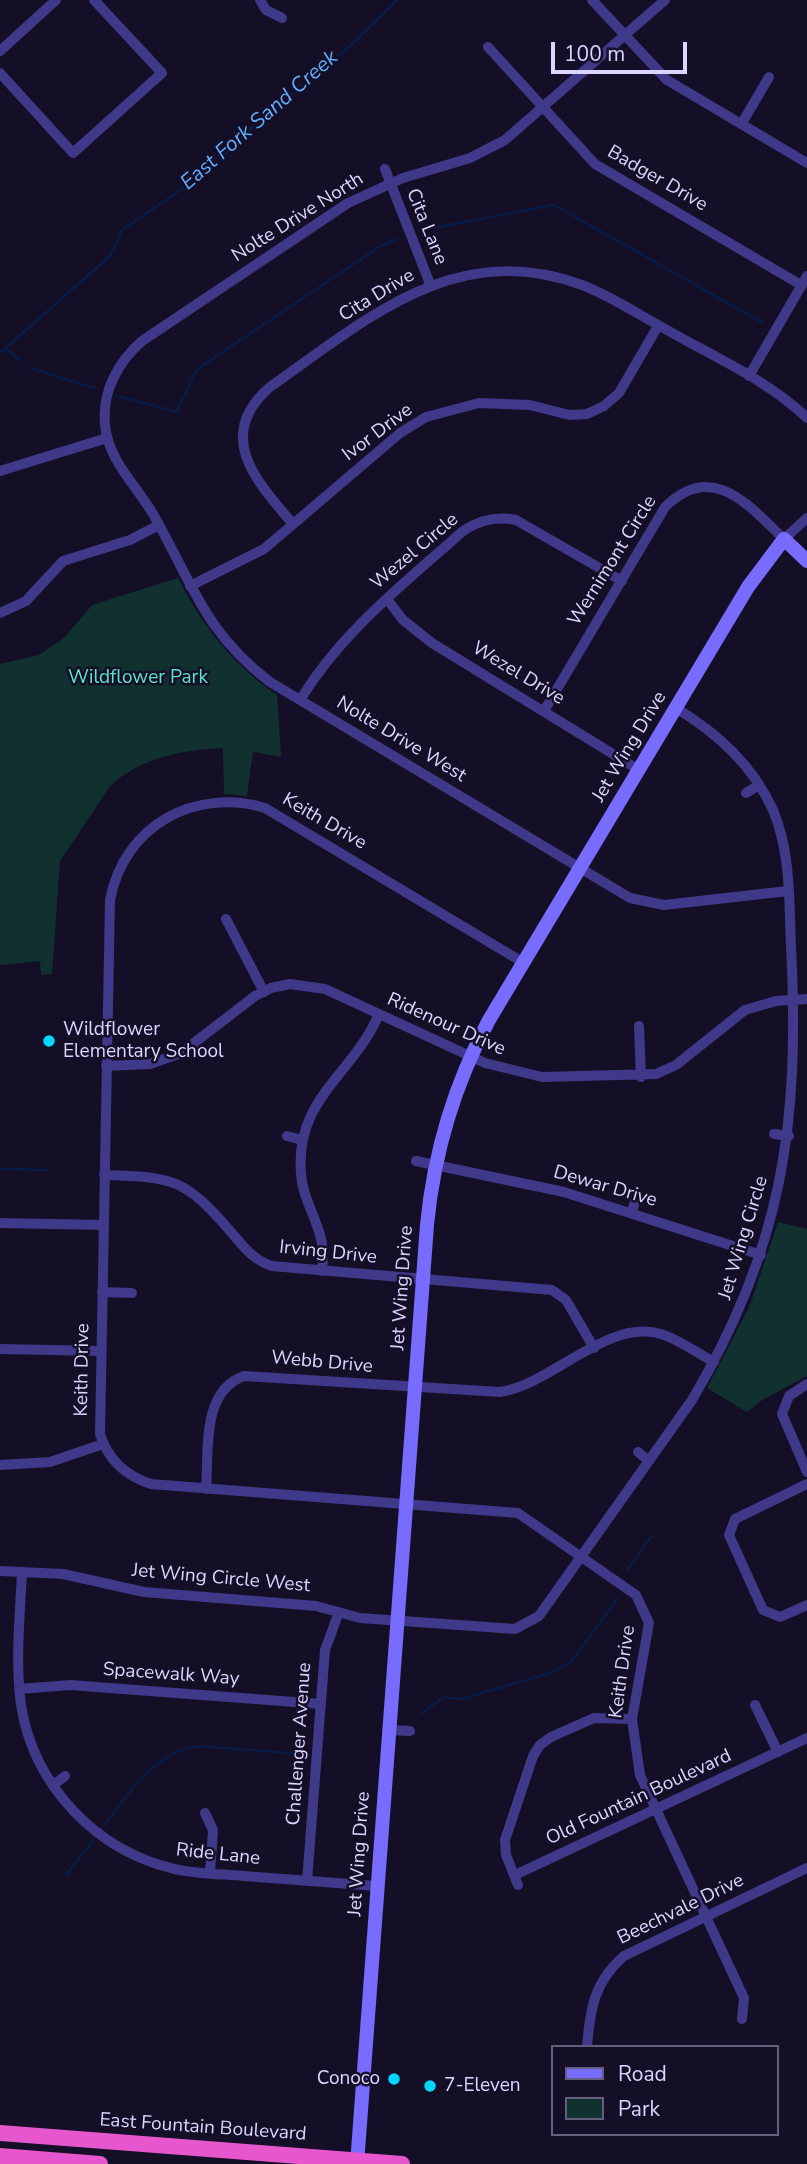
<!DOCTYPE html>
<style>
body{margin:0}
#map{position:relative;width:807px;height:2164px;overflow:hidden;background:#140f27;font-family:"Nunito Sans",sans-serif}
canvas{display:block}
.legend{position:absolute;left:551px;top:2045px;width:228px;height:91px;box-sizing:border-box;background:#140f27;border:2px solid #645e7d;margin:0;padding:9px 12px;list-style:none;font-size:21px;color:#dcd5ff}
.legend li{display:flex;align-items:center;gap:14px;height:35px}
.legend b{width:35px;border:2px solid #645e7d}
.scale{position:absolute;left:551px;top:42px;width:136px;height:32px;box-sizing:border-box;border:4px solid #dcd5ff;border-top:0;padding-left:9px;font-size:21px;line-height:24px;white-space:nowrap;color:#dcd5ff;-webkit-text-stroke:5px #140f27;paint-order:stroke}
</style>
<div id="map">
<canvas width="807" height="2164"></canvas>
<ul class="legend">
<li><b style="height:9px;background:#786cff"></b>Road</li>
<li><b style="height:19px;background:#113131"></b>Park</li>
</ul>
<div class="scale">100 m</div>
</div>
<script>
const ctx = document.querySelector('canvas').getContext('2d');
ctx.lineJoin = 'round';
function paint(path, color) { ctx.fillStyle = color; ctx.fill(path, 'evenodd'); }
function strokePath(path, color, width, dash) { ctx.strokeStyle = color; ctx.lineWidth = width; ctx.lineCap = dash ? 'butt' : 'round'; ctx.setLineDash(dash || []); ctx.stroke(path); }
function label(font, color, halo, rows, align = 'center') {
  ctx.font = font + ' "Nunito Sans",sans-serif'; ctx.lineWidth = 5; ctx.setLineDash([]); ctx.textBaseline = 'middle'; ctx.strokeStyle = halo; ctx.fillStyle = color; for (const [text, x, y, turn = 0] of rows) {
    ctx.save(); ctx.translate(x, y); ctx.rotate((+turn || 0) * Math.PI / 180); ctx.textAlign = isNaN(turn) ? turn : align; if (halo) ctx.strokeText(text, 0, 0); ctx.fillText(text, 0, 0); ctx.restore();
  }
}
const green = new Path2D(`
 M178 578C203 627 231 663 277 695L281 757 253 752 247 796 224 794 223 748C182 750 142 757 110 786L60 861 52 974 41 975 40 961 0 965V664L39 655 65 637 92 605Z
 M778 1222 807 1229V1376L762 1400 747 1412 707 1388 750 1305Z`);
const stream = new Path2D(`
 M422 230 554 205 763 323
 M6 348 19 360
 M0 353 110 256 122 230 206 173 264 116 350 46 397 0
 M30 368 94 388
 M117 396 177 412 196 370 379 247 397 239
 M0 1169 47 1170
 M627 1570 651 1537
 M422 1713 444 1697 462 1699 550 1673 571 1662 618 1598
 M105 1825C128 1793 156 1751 199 1746L301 1754
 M66 1875 92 1842`);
const minor = new Path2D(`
 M260 0 266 10 282 18
 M592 0 667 80 807 163
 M665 0 505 140 470 158 403 178 348 203 142 341C117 363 102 392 105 425 108 460 136 485 153 514 192 582 204 632 270 682L630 898 664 905 788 891
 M488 47 595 164 801 285
 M0 51 56 0
 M0 73 73 153 162 73 94 0
 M742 123 769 77
 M385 169 430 284
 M749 376 807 276
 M0 471 107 438
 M293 524C258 483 213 436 270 387 367 319 456 238 582 285 613 297 639 315 667 330 714 357 768 380 807 418
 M190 586 264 549 400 433 426 417 479 403 530 405 569 415 587 414 604 406 619 393 658 326
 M387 599 403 620 432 643 639 770
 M0 613 26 601 63 561 130 540 159 525
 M300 700C342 631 404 584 463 531 480 520 496 516 516 520L622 581
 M544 711 665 507C713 460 749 506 784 539L807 518
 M746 793 759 785
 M226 919 264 992
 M524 963 265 808C194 787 124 826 110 900L100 1434C108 1460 126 1476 151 1484L518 1513 636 1595 649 1623 632 1719 640 1775 744 1998 742 2019
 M639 1026 641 1077
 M106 1066 150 1064 181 1053 255 996 271 988 290 984 325 989 485 1063 542 1077 656 1074 676 1065 745 1010 776 1001 807 999
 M774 1134 789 1136
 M287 1136 302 1140
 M416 1161 564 1192 761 1255
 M104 1175C174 1177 184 1178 231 1232 243 1246 253 1260 272 1266L552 1290 566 1300 594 1348
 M632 1212 636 1197
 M0 1223 104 1225
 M322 1271C323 1260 324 1249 321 1239 316 1216 302 1197 301 1173 295 1098 353 1075 379 1014
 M102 1292 132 1293
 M0 1349 101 1351
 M807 1384 789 1396 782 1414 807 1472
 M638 1452 649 1461
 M0 1465 50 1462 103 1444
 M807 1484 735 1519 729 1535 763 1610 780 1617 807 1605
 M206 1489C209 1451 201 1391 244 1376L500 1392C553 1384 607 1318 661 1334 680 1340 697 1353 714 1362
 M0 1571 63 1574 144 1592 316 1606 360 1618 515 1629 539 1616 692 1400C783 1247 800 1122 791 947 789 901 791 853 773 810 752 764 718 734 676 708
 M22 1572C20 1616 15 1661 21 1705 34 1786 96 1851 175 1869 197 1874 221 1874 244 1876 288 1879 332 1883 376 1886
 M19 1689 70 1685 321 1704
 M755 1705 778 1752
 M388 1730 410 1731
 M53 1785 65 1776
 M205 1813 213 1830 210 1873
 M515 1875 807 1738
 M307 1881 325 1650 339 1612
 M518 1885 506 1855 505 1840 533 1756 540 1745 551 1737 594 1718 632 1719
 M587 2047C590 2009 594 1982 624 1956L807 1868`);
const secondary = new Path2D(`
 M357 2164 427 1225C434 1152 454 1085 489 1020L748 587 784 539 807 561`);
const trunk = new Path2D(`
 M0 2133 402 2164
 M0 2156 100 2164`);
const markers = [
 [49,1041,7,"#01d6ff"],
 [394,2079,7,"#01d6ff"],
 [430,2086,7,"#01d6ff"]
];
const streetNames = [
 ["Badger Drive",657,179,30],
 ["Nolte Drive North",298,218,-32],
 ["Cita Lane",426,227,68],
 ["Cita Drive",377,296,-31],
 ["Ivor Drive",378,433,-37],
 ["Wezel Circle",415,552,-40],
 ["Wernimont Circle",613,561,-58],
 ["Wezel Drive",518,674,31],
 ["Nolte Drive West",401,740,31],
 ["Jet Wing Drive",630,747,-59],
 ["Keith Drive",324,822,30],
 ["Ridenour Drive",446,1025,24],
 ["Dewar Drive",605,1187,16],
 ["Jet Wing Circle",744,1238,-73],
 ["Irving Drive",328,1253,6],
 ["Jet Wing Drive",403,1288,-86],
 ["Webb Drive",322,1363,5],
 ["Keith Drive",83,1370,-89],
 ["Jet Wing Circle West",221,1579,5],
 ["Keith Drive",623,1672,-82],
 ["Spacewalk Way",171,1675,4],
 ["Challenger Avenue",300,1744,-86],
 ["Old Fountain Boulevard",639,1798,-25],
 ["Jet Wing Drive",360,1854,-86],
 ["Ride Lane",218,1855,6],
 ["Beechvale Drive",681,1910,-26],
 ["East Fountain Boulevard",203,2128,4]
];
const parkNames = [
 ["Wildflower Park",138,678]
];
const poiNames = [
 ["Wildflower",63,1030],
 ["Elementary School",63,1052],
 ["Conoco",380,2079,"right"],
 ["7-Eleven",444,2086]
];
const waterNames = [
 ["East Fork Sand Creek",260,121,-41]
];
paint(green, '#113131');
strokePath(stream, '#081b46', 2.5);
strokePath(minor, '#403888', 10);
strokePath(secondary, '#786cff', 14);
strokePath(trunk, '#e656cc', 16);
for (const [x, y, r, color] of markers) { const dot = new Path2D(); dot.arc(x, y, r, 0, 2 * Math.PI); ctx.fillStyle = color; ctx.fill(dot); strokePath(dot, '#140f27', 2.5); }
label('19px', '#dcd5ff', '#140f27', streetNames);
label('19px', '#5ce4ca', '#140f27', parkNames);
label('19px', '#dcd5ff', '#140f27', poiNames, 'left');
label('italic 21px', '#63adff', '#140f27', waterNames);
</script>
